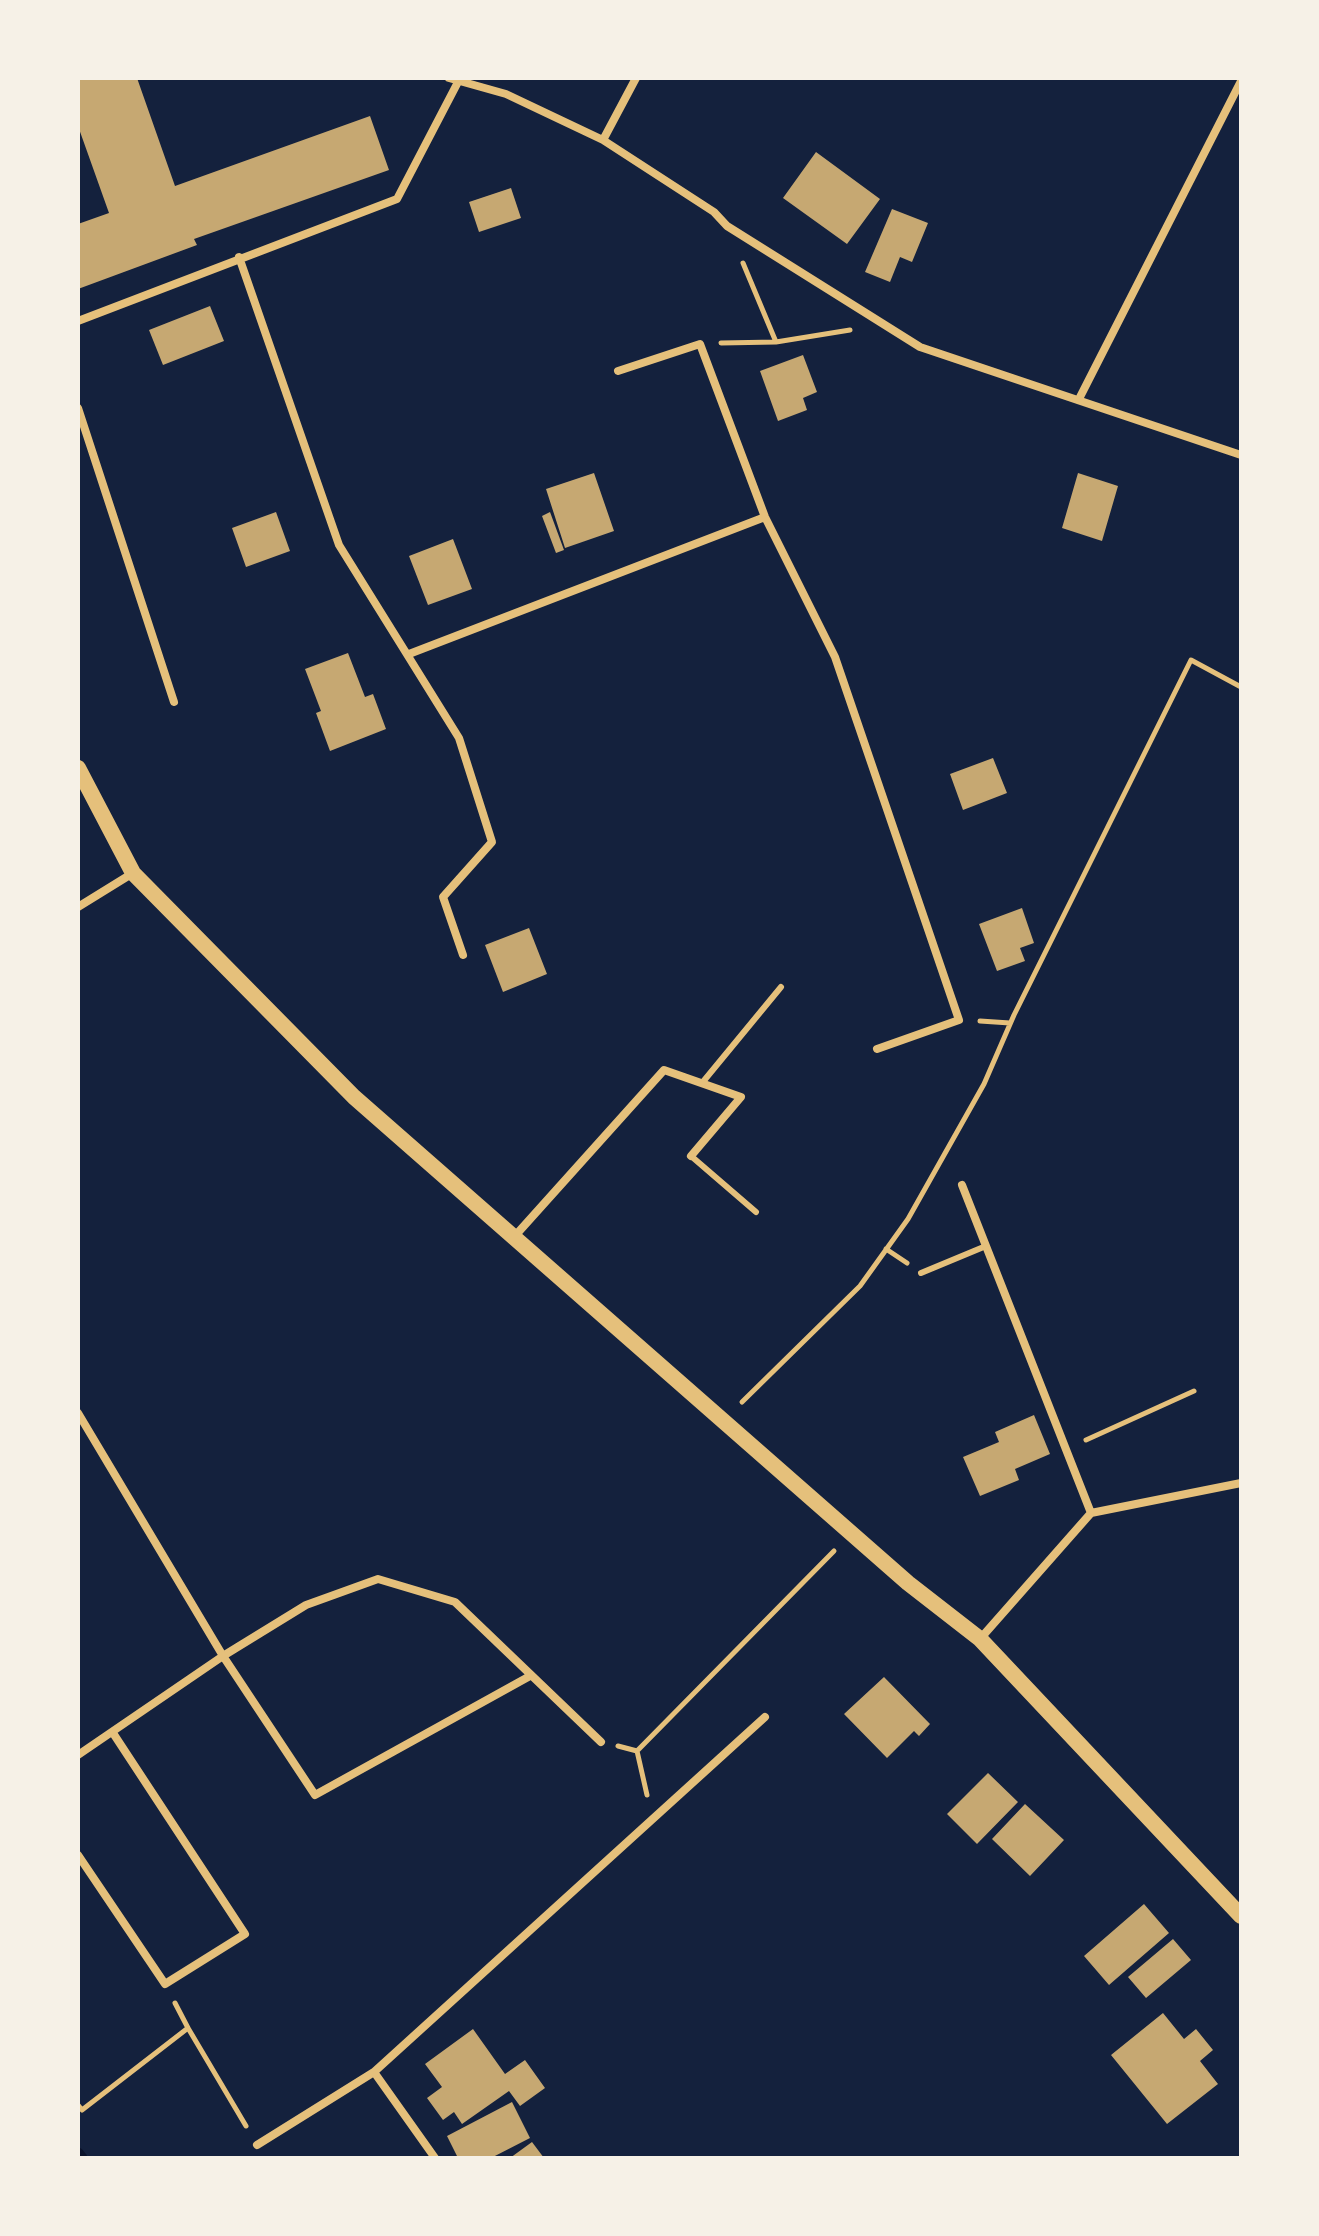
<!DOCTYPE html>
<style>
body{margin:0}
#map{position:relative;width:1319px;height:2236px;overflow:hidden;background:#14213d;font-family:"IBM Plex Sans",sans-serif}
canvas{display:block}
.frame{position:absolute;inset:0;border:80px solid #f6f1e7;pointer-events:none}
</style>
<div id="map">
<canvas width="1319" height="2236"></canvas>
<div class="frame"></div>
</div>
<script>
const ctx = document.querySelector('canvas').getContext('2d');
ctx.lineJoin = 'round';
function strokePath(path, color, width, dash) { ctx.strokeStyle = color; ctx.lineWidth = width; ctx.lineCap = dash ? 'butt' : 'round'; ctx.setLineDash(dash || []); ctx.stroke(path); }
function paint(path, color) { ctx.fillStyle = color; ctx.fill(path, 'evenodd'); }
const stream = new Path2D(`
 M78 2153 82 2158`);
const building = new Path2D(`
 M78 78H137L175 186 370 116 389 170 194 239 197 245 78 289V224L109 213 78 126Z
 M816 152 880 199 847 244 783 198Z
 M511 188 521 218 479 232 469 202Z
 M892 209 928 223 912 262 900 257 890 282 865 272Z
 M210 306 224 341 163 365 149 330Z
 M803 355 817 392 803 398 807 410 778 421 760 371Z
 M594 473 614 531 565 548 546 489Z
 M1078 473 1118 486 1102 541 1062 528Z
 M276 512 290 551 246 567 232 528Z
 M550 512 564 550 556 553 542 516Z
 M453 539 472 589 428 605 409 556Z
 M348 653 365 697 373 694 386 729 330 751 316 713 321 711 305 669Z
 M993 758 1007 793 963 810 950 774Z
 M1022 908 1034 943 1020 948 1025 961 997 971 979 924Z
 M529 928 547 974 503 992 485 945Z
 M1034 1415 1050 1454 1015 1469 1019 1480 980 1496 963 1457 999 1442 995 1432Z
 M884 1677 930 1724 919 1736 914 1731 887 1758 844 1714Z
 M988 1773 1018 1802 977 1844 947 1814Z
 M1025 1804 1064 1840 1030 1876 992 1839Z
 M1144 1904 1169 1933 1109 1985 1084 1956Z
 M1173 1939 1191 1960 1146 1998 1128 1977Z
 M1163 2013 1184 2039 1196 2029 1213 2050 1200 2061 1218 2084 1167 2124 1111 2055Z
 M473 2029 505 2074 525 2060 545 2088 520 2106 509 2091 462 2124 454 2112 443 2120 427 2098 442 2087 425 2064Z
 M512 2102 530 2138 491 2158H458L447 2136Z
 M532 2142 544 2158H510Z`);
const path = new Path2D(`
 M743 263 776 342
 M721 343 776 342 850 330
 M980 1021 1010 1023
 M886 1249 907 1263
 M742 1402 860 1286 908 1219 984 1084 1014 1015 1191 660 1241 687
 M1086 1440 1194 1391
 M618 1746 637 1751
 M647 1795 637 1751 834 1551
 M175 2003 188 2028
 M78 2105 82 2110 188 2028 246 2126`);
const service = new Path2D(`
 M702 1083 781 987
 M691 1156 756 1212
 M921 1273 986 1246`);
const minor = new Path2D(`
 M449 78 506 94 603 140 714 212 727 226 920 347 1241 455
 M603 140 636 78
 M239 257 339 545 459 738 492 842 443 897 463 955
 M78 321 397 199 458 82
 M618 371 700 344 765 517 835 657 959 1020 877 1049
 M1079 399 1241 81
 M78 408 174 702
 M409 654 765 517
 M78 907 133 873
 M962 1185 1091 1513
 M514 1237 664 1070 741 1097 691 1156
 M78 1413 223 1656 315 1795 530 1676
 M980 1639 1091 1513 1241 1483
 M78 1755 223 1656 306 1605 378 1579 455 1602 601 1742
 M78 1855 165 1984 245 1934 113 1733
 M374 2072 435 2158
 M257 2145 374 2072 765 1717`);
const secondary = new Path2D(`
 M78 768 133 873 354 1097 908 1583 980 1639 1241 1916`);
strokePath(stream, '#0b132b', 11);
paint(building, '#c6a872');
strokePath(path, '#e5c07b', 5);
strokePath(service, '#e5c07b', 6);
strokePath(minor, '#e5c07b', 8);
strokePath(secondary, '#e5c07b', 16);
</script>
